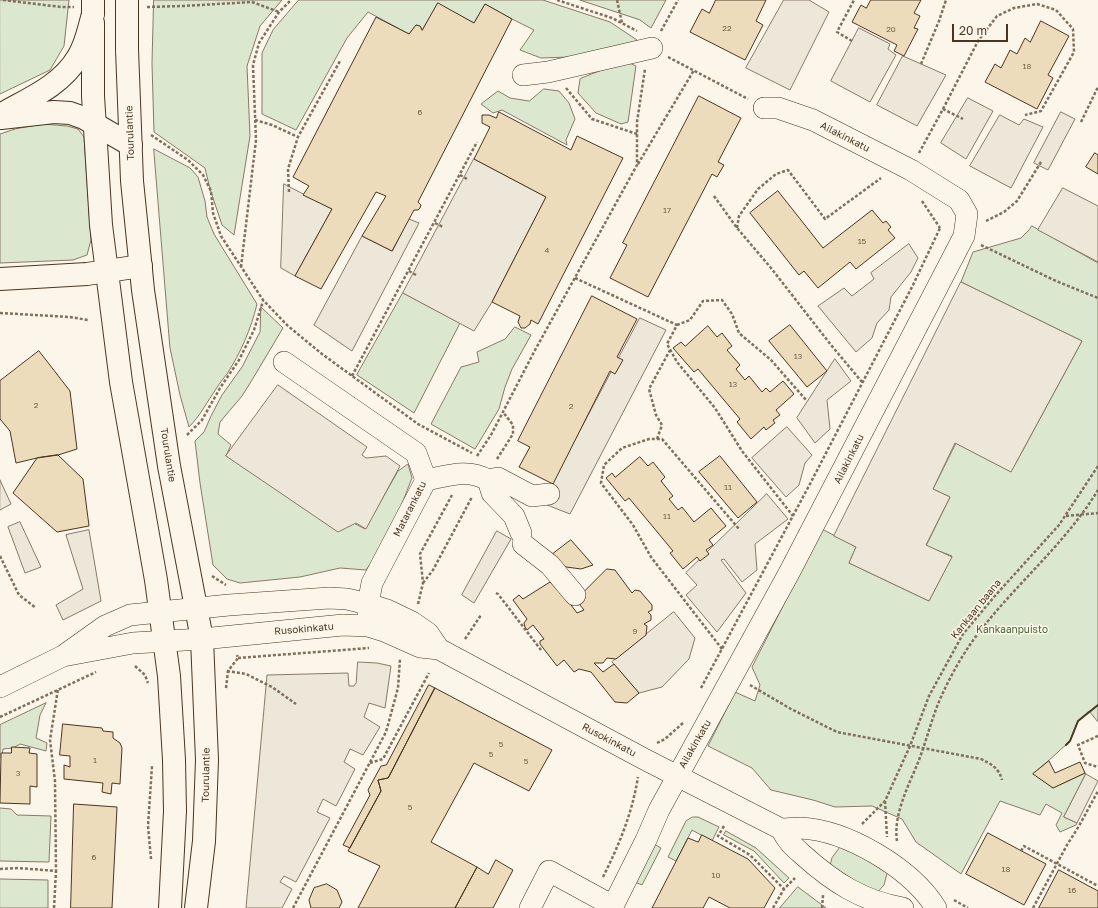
<!DOCTYPE html>
<style>
body{margin:0}
#map{position:relative;width:1098px;height:908px;overflow:hidden;background:#fbf6e9;font-family:"Golos Text",sans-serif}
canvas{display:block}
.scale{position:absolute;left:952px;top:24px;width:56px;height:18px;box-sizing:border-box;border:2px solid #4a3520;border-top:0;padding-left:5px;font-size:12px;line-height:14px;white-space:nowrap;color:#4a3520;-webkit-text-stroke:3px #fbf6e9;paint-order:stroke}
</style>
<div id="map">
<canvas width="1098" height="908"></canvas>
<div class="scale">20 m</div>
</div>
<script>
const ctx = document.querySelector('canvas').getContext('2d');
ctx.lineJoin = 'round';
function paint(path, color) { ctx.fillStyle = color; ctx.fill(path, 'evenodd'); }
function strokePath(path, color, width, dash) { ctx.strokeStyle = color; ctx.lineWidth = width; ctx.lineCap = dash ? 'butt' : 'round'; ctx.setLineDash(dash || []); ctx.stroke(path); }
function label(font, color, halo, rows, align = 'center') {
  ctx.font = font + ' "Golos Text",sans-serif'; ctx.lineWidth = 3; ctx.setLineDash([]); ctx.textBaseline = 'middle'; ctx.strokeStyle = halo; ctx.fillStyle = color; for (const [text, x, y, turn = 0] of rows) {
    ctx.save(); ctx.translate(x, y); ctx.rotate((+turn || 0) * Math.PI / 180); ctx.textAlign = isNaN(turn) ? turn : align; if (halo) ctx.strokeText(text, 0, 0); ctx.fillText(text, 0, 0); ctx.restore();
  }
}
const green = new Path2D(`
 M0 0H69L64 46 50 70 0 94Z
 M154 0H282L260 26 247 66 250 136 234 235 222 225 210 189 205 168 154 132 152 64Z
 M299 0H543L610 22 637 40 629 46 570 57 541 58 520 50 534 30 512 19 485 4 474 23 438 4 422 30 420 26 416 25 409 34 368 12 347 38 296 130 262 114V53L273 30Z
 M580 0H666L651 28 640 20Z
 M625 61 636 66 628 122 621 124 596 113 578 93 580 79Z
 M544 89 559 91 569 103 575 119 566 140 567 145 502 110 493 113 481 104 498 91 510 98 529 101Z
 M43 124 67 126 78 129 84 137 91 240 87 255 73 260 0 263V134L15 129Z
 M154 149 190 168 198 177 205 201 207 217 214 234 257 304C251 329 241 352 227 374 223 379 219 384 216 389 207 402 200 416 189 427L180 395 170 348Z
 M1032 226 1098 263V722L1089 711 1078 721 1070 741 1034 774 1053 788 1085 773 1086 774 1064 817 1077 823 1076 825 1060 832 1056 825 1062 813 1046 804 1040 815 1000 801 961 874 916 842 902 819 872 806 835 807 813 800 771 790 752 768 708 746 735 692 755 701 760 685 752 667 822 529 856 547 849 563 929 601 952 556 926 546 950 497 933 489 956 443 1010 471 1017 461 1082 341 961 282 973 252 1021 238 1029 230Z
 M403 293 460 323 414 413 357 375Z
 M261 307 283 328 252 380 242 396 220 422 218 434 231 445 226 456 365 529 398 471 408 464 412 478 389 537 366 570 340 568 300 577 240 583 227 579 213 565 200 483 195 441 204 432 211 416 222 395 242 367 260 332Z
 M515 327 531 335 512 369 505 387 499 409 475 449 431 424 461 367 479 362 477 352 505 339Z
 M46 703 40 715 36 738 47 743 46 751 20 744 13 748 3 749 2 757H0V725Z
 M0 808 11 809 17 815 51 816 49 862 0 861Z
 M693 817H698L719 827 712 841 692 830 676 861 668 857 686 821Z
 M726 831 756 848 789 878 784 883 754 851 724 835Z
 M654 844 661 848 642 885 635 882Z
 M841 846 888 870 884 885 876 894 829 869 832 858Z
 M0 879 48 880V908H0Z
 M798 887 826 908H780Z`);
const parking = new Path2D(`
 M784 0H809L829 12 790 90 746 68Z
 M859 28 890 44 888 49 896 55 870 102 831 81Z
 M903 56 946 75 917 126 877 105Z
 M968 98 993 111 966 159 941 143Z
 M1061 112 1075 119 1048 170 1034 163Z
 M1000 115 1019 125 1024 119 1043 127 1011 188 970 166Z
 M474 159 546 197 492 302 474 331 403 293Z
 M284 184 332 209 295 276 281 268Z
 M1063 188 1098 206V262L1038 230Z
 M409 219 419 223 352 351 314 325 362 236 392 251Z
 M909 244 918 258 911 272 891 297 889 310 877 323 872 338 856 352 818 306 844 288 852 296 874 279 871 273Z
 M961 282 1082 341 1011 472 955 443 933 489 950 497 926 545 952 557 929 601 849 563 856 547 834 536Z
 M640 318 666 330 570 514 542 503Z
 M835 359 851 381 827 400 830 429 815 443 797 418Z
 M278 385 367 447 362 455 366 458 386 456 400 466 366 529 356 523 338 532 226 456Z
 M787 427 812 455 805 463 799 485 786 497 752 458Z
 M0 480 11 504 0 510Z
 M767 494 788 519 755 544 757 570 742 582 724 559 721 560 746 593 717 632 686 595 697 585 686 573Z
 M20 522 41 567 25 573 8 527Z
 M89 530 101 601 63 620 56 605 83 589 66 535Z
 M497 531 511 539 474 603 462 595Z
 M674 612 695 638 689 659 662 687 639 693 612 662Z
 M358 662 377 663 391 666 385 708 369 703 364 717 380 727 363 755 350 749 344 762 355 769 336 806 323 799 317 812 330 818 296 882 284 876 280 882 292 889 282 908H246L267 675 348 673 349 686H354L356 683Z
 M1086 774 1098 781 1077 823 1064 817Z`);
const building = new Path2D(`
 M716 0H766L756 21 763 25 745 60 690 32 702 9 709 13Z
 M871 0H921L914 13 920 16 914 28 918 29 904 56 894 51 897 45 852 22 861 5 866 8Z
 M438 3 474 23 485 4 512 19 418 202 421 205 420 208 418 210H414L392 251 362 236 386 196 376 192 321 289 295 276 332 209 303 195 309 186 293 177 376 17 409 34 416 25 420 26 422 30Z
 M1041 21 1069 36 1048 75 1053 78 1037 109 985 82 995 64 1001 68 1010 50 1017 54 1025 38 1030 42Z
 M699 96 741 118 718 162 724 165 717 177 712 174 648 297 610 278 627 245 623 243Z
 M499 112 571 150 577 136 623 158 538 324 531 320 530 324 525 328H521L518 322 520 316 492 302 546 197 474 159 490 127 482 123V115H489L496 118Z
 M1095 153 1098 155V174L1086 167Z
 M778 191 823 248 872 210 883 223 886 221 891 227 888 230 895 238 856 269 850 262 818 288 804 271 799 275 750 213Z
 M592 296 637 319 617 357 623 360 615 374 610 371 553 484 519 467 530 447 518 441Z
 M790 325 827 371 807 387 769 341Z
 M708 326 717 337 722 333 732 346 727 350 740 365 736 369 745 380 749 376 762 392 766 388 770 392 783 381 794 394 776 410 780 415 773 420 775 423 766 430 764 427 751 439 737 422 740 419 698 369 694 372 673 348 681 342 685 346Z
 M39 351 70 391 77 449 58 455 37 458 16 463 10 431 0 419V381Z
 M58 455 83 479 89 526 57 532 13 493 37 458Z
 M720 456 757 502 738 518 699 472Z
 M640 457 648 466 653 462 665 477 661 481 673 496 669 499 678 510 682 507 694 522 711 508 726 526 709 540 713 545 706 550 709 554 700 561 697 557 683 569 670 553 673 551 629 498 625 501 606 478 612 473 615 477Z
 M571 540 593 565 581 569 559 566 549 557Z
 M607 569 615 570 632 593 635 590 640 591 652 605V610L648 612 651 615V620L644 624 647 626 646 635 616 659 607 658 603 663H594L603 672 614 664 639 693 627 703 615 702 591 672 579 669 574 672 564 660 557 666 540 644V641L544 639 533 625 527 630 525 627 524 623 527 619 513 600 519 595 523 599 550 582 565 598 576 601 571 605 577 613 584 610 580 605V596Z
 M429 685 435 688 388 778 378 780 381 791 350 848 343 845 370 795 368 790 381 766 386 765Z
 M435 688 552 750 529 791 474 763 431 842 477 867 455 908H358L380 866 348 851 381 791 378 780 388 778Z
 M63 724 102 728 103 731 113 732V738L120 743 122 748 120 784 112 783 111 794 102 792 103 783 64 779V765L70 767V756L60 755Z
 M12 747 30 748 29 753 37 754V787L30 786V804L0 803 1 753H11Z
 M1049 761 1055 773 1080 762 1085 773 1053 788 1033 774Z
 M74 804 117 807 112 908H71Z
 M988 833 1046 864 1024 905 966 874Z
 M702 835 748 859 775 888 764 908H730L709 897 703 908H652L688 838 698 842Z
 M496 860 513 870 493 908H455L477 867 488 874Z
 M1059 870 1098 891V908H1039Z
 M327 884 337 890 342 902 339 908H311L309 900 314 888Z`);
const path = new Path2D(`
 M3 0 61 7H74
 M557 0 612 18 637 31
 M617 0 622 23
 M147 7 183 6 252 2 279 12
 M661 31 678 0
 M852 41 837 32 854 0
 M668 57 748 99
 M921 64 939 21 946 0
 M566 88 592 119 637 134
 M943 109 978 41 997 16 1014 8 1037 4 1056 10 1073 29 1074 52 1041 111 1025 115
 M255 120 272 125 298 137
 M1081 122 1098 87
 M151 135 188 160 203 175 211 191 213 213 221 236 263 300 288 326 322 354 418 424 472 453
 M919 153 943 109 963 119
 M638 164 694 70
 M460 175 467 179
 M289 192 288 169 298 137 340 61
 M714 196 737 228 771 268 831 345 862 382
 M922 201 940 228
 M986 221 1004 212 1017 201 1041 162
 M435 223 443 227
 M737 228 739 216 758 189 776 174 788 170 825 219 881 178
 M981 245 1056 281 1098 298
 M241 267 256 140 253 65 259 43 279 12 291 0
 M409 271 416 275
 M575 278 677 325 667 344 677 362 715 408 742 451 793 516
 M0 313 70 317 88 320
 M677 325 690 320 703 301 722 300 732 314 739 333 771 360 806 400
 M352 376 477 142
 M187 435 202 420 220 388 239 360 254 330 263 301
 M657 439 662 425 656 415 649 389 670 350
 M477 456 491 435 534 352 637 165V122L645 69
 M497 459 513 434V425L503 412
 M1066 516 1098 513
 M0 556 19 595 36 608
 M212 576 226 585
 M423 583 433 570 472 497
 M496 593 498 594 541 650
 M418 604 423 583 420 554 452 495
 M465 639 481 615
 M722 649 651 557 633 525 601 483 604 465 622 448 649 439H662L739 529
 M238 658 369 648
 M135 666 145 675 148 683
 M227 671 246 674 272 687 296 704
 M750 685 791 709 837 732 981 759C991 764 999 768 1002 780
 M226 688 228 671 238 658 237 655
 M701 688 811 482 913 285 940 228
 M0 717 96 672
 M1098 736 1078 745 1085 763 1098 767
 M657 743 665 739 683 723
 M370 763 383 759 429 673
 M885 801 887 837
 M862 824 885 801 910 746 929 696 963 634 994 597 1059 525 1098 466
 M724 826 718 836 750 855 784 889 795 878
 M897 841C893 814 909 785 919 760 927 739 932 717 941 697 950 677 961 657 974 639 1012 587 1064 546 1098 490
 M1021 851 1024 846 1098 886
 M151 859 148 826 152 766
 M0 869 18 868 56 871 55 781 50 740 58 689
 M603 877C619 845 632 814 638 777
 M954 900 968 908
 M54 908 56 871
 M293 908 386 732 398 688 400 659
 M773 908 784 889
 M822 908 823 895
 M1033 908 1067 845 1079 826 1098 791`);
const minor = new Path2D(`
 M523 75 548 72 652 48
 M284 362 416 453 426 480 372 583 368 604V618
 M426 480C447 476 468 468 488 480L498 478 532 496 549 494
 M488 480 492 493 514 516 521 533
 M523 544 550 565 575 595
 M63 656 133 643 202 639 343 625 368 626 384 631 420 647 439 649 646 760 781 829C787 829 794 828 800 828 847 830 911 868 936 908
 M0 687 63 656 105 626 130 615 229 605 329 598 347 599 368 604 387 610 412 622 428 633 439 649
 M781 829C788 842 793 846 803 855 833 882 862 901 903 908
 M530 908 549 871 613 906
 M612 908 646 840 659 810 789 573 964 236 967 214 959 200 911 170 813 120 778 108H764`);
const major = new Path2D(`
 M93 23V96L101 225 121 382 156 580 169 676 174 760 175 811 170 908
 M127 49 132 181 143 290 169 466 202 639 207 760 204 841 196 908`);
const highway = new Path2D(`
 M0 115C28 99 61 86 78 57 86 45 89 28 93 14
 M1 118 54 112 70 113 84 118 131 145
 M0 279 87 274 141 266`);
const majorBridge = new Path2D(`
 M93 14V0
 M127 49V0`);
const wall = new Path2D(`
 M1066 745 1070 741 1078 721 1098 705`);
const numberNames = [
 ["22",727,28],
 ["20",891,29],
 ["18",1027,66],
 ["6",420,112],
 ["17",667,210],
 ["15",862,241],
 ["4",547,250],
 ["13",798,356],
 ["13",733,384],
 ["2",36,405],
 ["2",571,406],
 ["11",728,487],
 ["11",667,516],
 ["9",635,631],
 ["5",501,744],
 ["5",491,754],
 ["1",95,760],
 ["5",526,761],
 ["3",18,773],
 ["5",410,807],
 ["6",94,857],
 ["18",1006,869],
 ["10",716,875],
 ["16",1072,890]
];
const streetNames = [
 ["Tourulantie",130,133,-92],
 ["Ailakinkatu",845,137,27],
 ["Tourulantie",168,455,81],
 ["Ailakinkatu",849,459,-63],
 ["Matarankatu",410,509,-63],
 ["Kankaan baana",976,609,-51],
 ["Rusokinkatu",304,629,-5],
 ["Rusokinkatu",609,740,28],
 ["Ailakinkatu",695,744,-60],
 ["Tourulantie",206,775,-89]
];
const parkNames = [
 ["Kankaanpuisto",1012,630]
];
paint(green, '#dce7d0');
strokePath(green, '#887966', 1);
paint(parking, '#ede7d9');
strokePath(parking, '#887966', 1);
paint(building, '#ecdcbc');
strokePath(building, '#4a3520', 1);
strokePath(minor, '#4a3520', 22);
strokePath(major, '#4a3520', 24);
strokePath(highway, '#4a3520', 24);
strokePath(path, '#7f6f5c', 2.5, [3, 2]);
strokePath(minor, '#fbf6e9', 21);
strokePath(major, '#fbf6e9', 22);
strokePath(highway, '#fbf6e9', 22);
strokePath(majorBridge, '#4a3520', 24, []);
strokePath(majorBridge, '#fbf6e9', 22);
strokePath(wall, '#4a3520', 2);
label('8px', '#725f47', null, numberNames);
label('10px', '#4a3520', '#fbf6e9', streetNames);
label('10px', '#436837', '#fbf6e9', parkNames);
</script>
